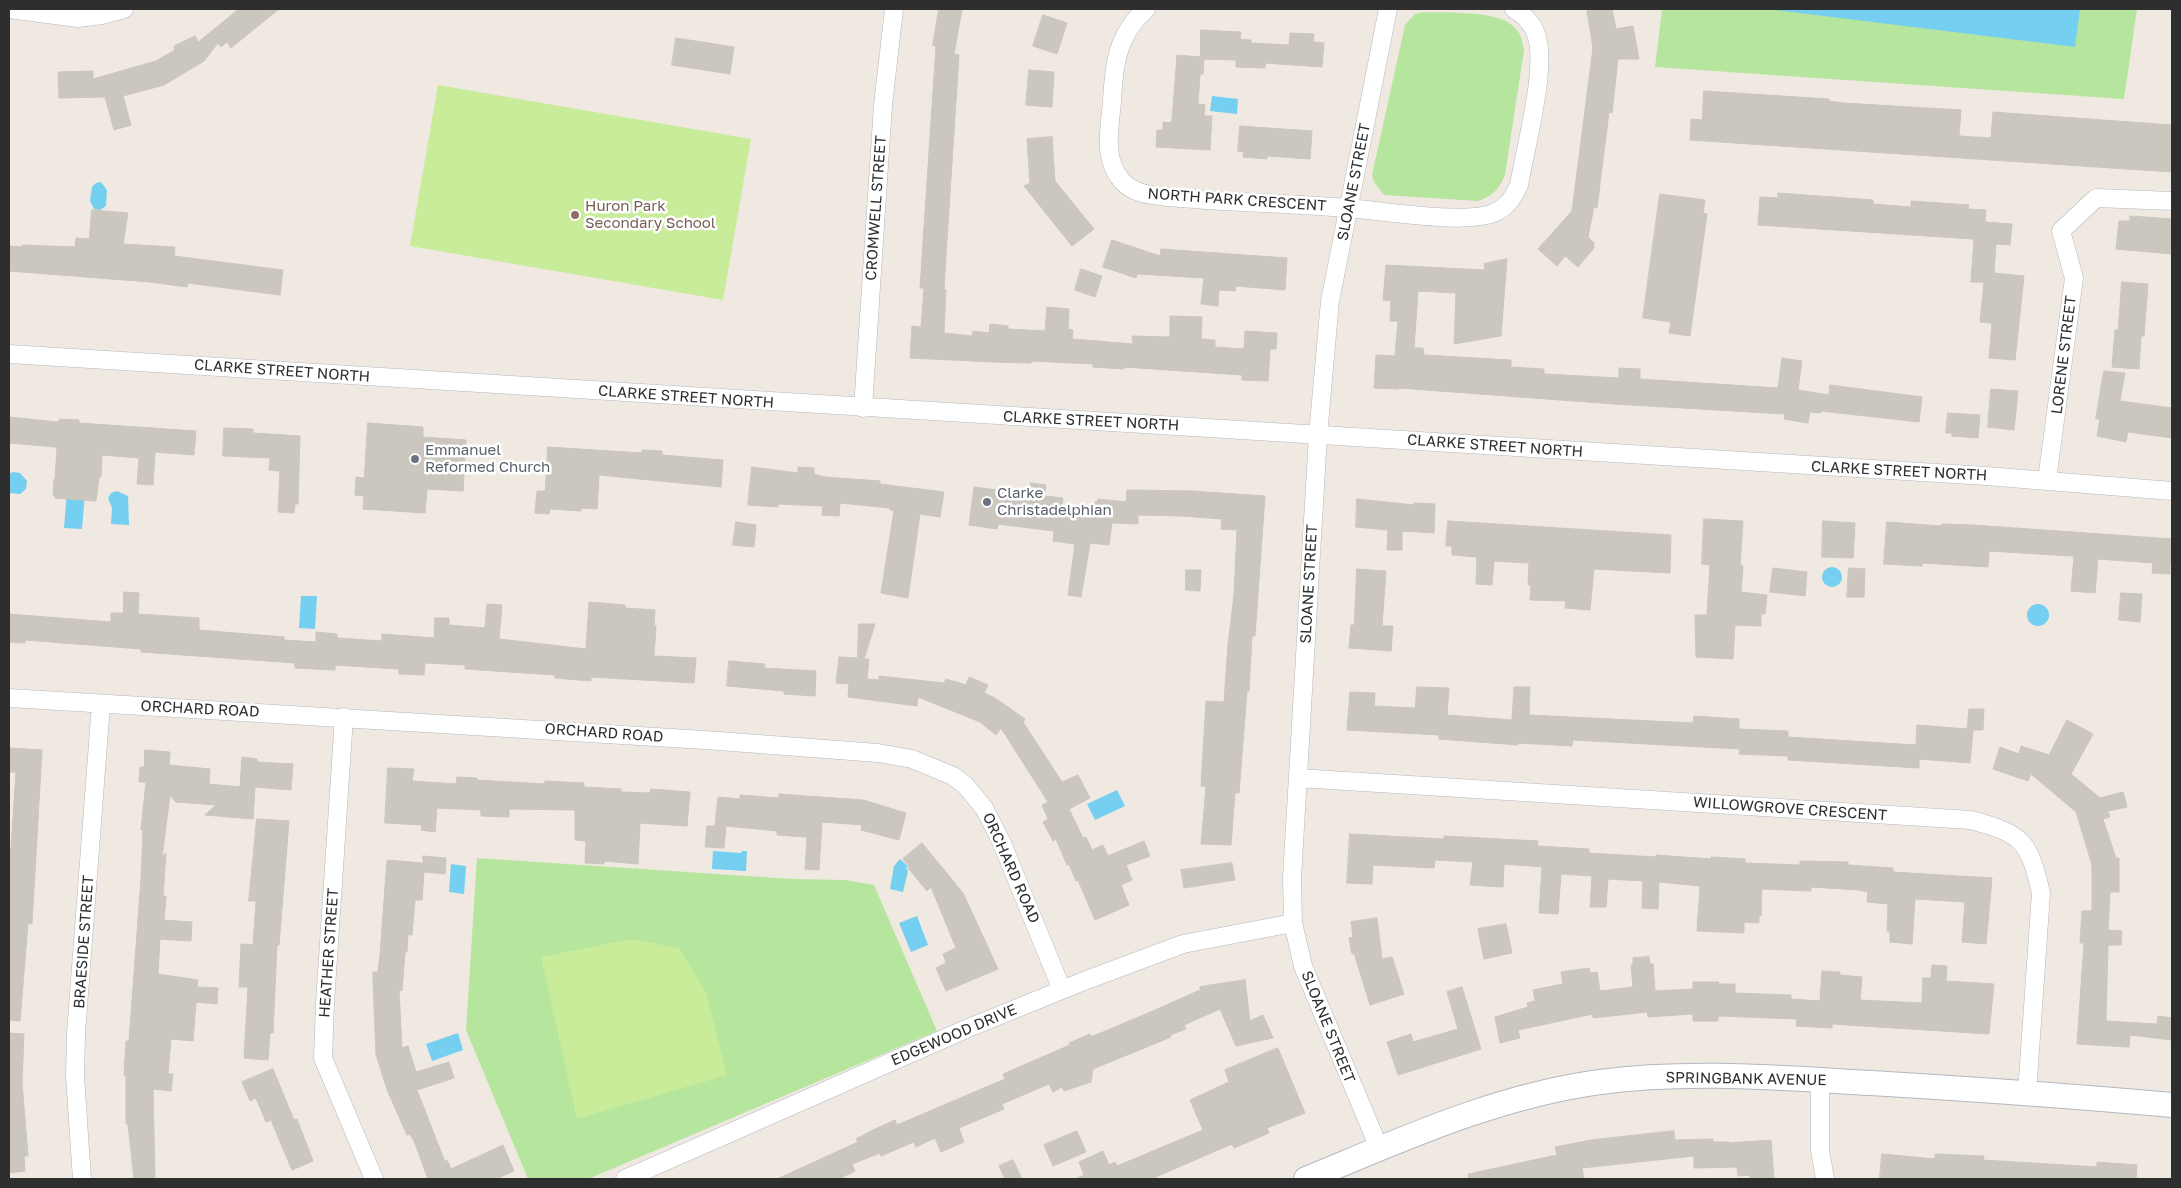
<!DOCTYPE html>
<style>
body{margin:0}
#map{position:relative;width:2181px;height:1188px;overflow:hidden;background:#efe9e1;font-family:"Golos Text",sans-serif}
canvas{display:block}
.frame{position:absolute;inset:0;border:10px solid #2e2e2e;pointer-events:none}
</style>
<div id="map">
<canvas width="2181" height="1188"></canvas>
<div class="frame"></div>
</div>
<script>
const ctx = document.querySelector('canvas').getContext('2d');
ctx.lineJoin = 'round';
function paint(path, color) { ctx.fillStyle = color; ctx.fill(path, 'evenodd'); }
function strokePath(path, color, width, dash) { ctx.strokeStyle = color; ctx.lineWidth = width; ctx.lineCap = dash ? 'butt' : 'round'; ctx.setLineDash(dash || []); ctx.stroke(path); }
function label(font, color, halo, rows, align = 'center') {
  ctx.font = font + ' "Golos Text",sans-serif'; ctx.lineWidth = 5; ctx.setLineDash([]); ctx.textBaseline = 'middle'; ctx.strokeStyle = halo; ctx.fillStyle = color; for (const [text, x, y, turn = 0] of rows) {
    ctx.save(); ctx.translate(x, y); ctx.rotate((+turn || 0) * Math.PI / 180); ctx.textAlign = isNaN(turn) ? turn : align; if (halo) ctx.strokeText(text, 0, 0); ctx.fillText(text, 0, 0); ctx.restore();
  }
}
const green = new Path2D(`
 M1662 9H2137L2124 99 1655 67Z
 M1423 12C1446 13 1496 10 1513 26 1521 32 1522 41 1524 50L1505 175C1499 189 1493 196 1478 201L1384 195 1374 182 1372 175 1405 25 1415 14Z
 M477 858 792 879 845 880 874 885 937 1031 588 1179H528L466 1030Z`);
const pitch = new Path2D(`
 M438 85 751 139 723 300 410 246Z
 M631 939 679 948 706 992 727 1075 577 1119 541 957Z`);
const water = new Path2D(`
 M1767 9H2080L2075 47Z
 M1212 96 1238 99 1237 114 1210 111Z
 M101 182 107 190 106 206 100 210 94 209 90 201 92 187 96 183Z
 M13 472 20 473 27 481 26 489 20 494 9 493V474Z
 M117 491 128 496 129 525 111 524 112 508 108 498 111 493Z
 M67 492 85 493 82 529 64 528Z
 M1822 577a10 10 0 1 1 20 0a10 10 0 1 1-20 0Z
 M301 596H317L315 629 299 628Z
 M2027 615a11 11 0 1 1 22 0a11 11 0 1 1-22 0Z
 M1117 790 1125 806 1095 820 1087 804Z
 M713 851 741 853 742 851H747L746 871 712 869Z
 M900 859 908 866 906 868 908 871 903 892 890 889 894 866Z
 M451 864 466 866 464 894 449 892Z
 M917 916 928 945 911 952 899 923Z
 M458 1033 463 1050 432 1061 426 1044Z`);
const building = new Path2D(`
 M239 9H279L231 48 227 42 221 47 218 43 204 61 164 85 123 96 131 125 114 130 105 97 59 98 58 72 93 71V79L156 61 175 50 174 46 195 36 198 42Z
 M939 9H962L954 54 959 55 946 255 944 290H946L944 333 972 336 973 331 989 333 990 324 1008 326V329L1045 331 1047 307 1069 309 1068 329 1073 330 1072 339 1133 344 1132 336 1170 337V316L1202 317 1201 339 1215 340V347L1244 349 1245 331 1277 333 1276 349H1270L1268 381 1242 380V375L1124 367V369L1093 367V364L1031 361V363L993 362 910 358 912 326 921 327 924 288H920L936 46 933 45Z
 M1598 9H1612L1616 29 1633 26 1639 59H1618L1612 113 1609 112 1597 208 1594 207 1588 237 1594 243V248L1578 267 1565 256 1557 266 1538 249 1572 211 1593 48 1587 11Z
 M1043 15 1067 23 1057 54 1033 46Z
 M1201 30 1241 32 1240 39 1251 40V43L1289 45 1290 33 1314 34 1313 42 1324 43 1322 67 1265 63V68L1236 67V60L1204 59 1203 74H1200L1198 104 1205 105 1204 116H1212L1210 150 1156 147 1157 130H1163V122L1171 123 1172 120 1177 55 1200 57Z
 M676 38 734 47 730 74 672 65Z
 M1029 70 1054 72 1052 107 1026 105Z
 M1704 91 1829 99V101L1844 103 1961 110 1959 136 1991 138 1993 112 2172 125V172L1690 140 1691 119 1702 120Z
 M1240 126 1312 131 1310 159 1267 156V159L1243 157 1244 152 1238 151Z
 M1052 137 1055 181 1094 229 1072 246 1024 186 1030 183 1027 139Z
 M1778 193 1873 200V204L1911 207V201L1969 205 1968 209 1986 210 1985 222 2012 224 2010 245 1996 244 1994 273 2024 276 2015 360 1989 358 1992 323 1980 322 1984 282H1971L1974 239 1758 225 1760 197 1778 198Z
 M1660 194 1705 200 1703 213 1707 214 1690 336 1669 333 1671 322 1643 318Z
 M92 210 128 213 123 244 175 247 174 256 283 270 280 295 188 283 187 287 150 282 9 271V246L22 247 23 245 75 247 76 238 89 239Z
 M2130 216 2172 219V254L2116 249 2119 221H2130Z
 M1112 240 1160 256 1161 249 1287 258 1285 290 1236 286 1235 291 1219 290 1218 306 1201 304 1204 278 1137 274 1136 278 1103 267Z
 M1507 259 1501 336 1454 344 1456 293 1418 291 1414 348H1423L1424 355 1511 360V367L1544 369V374L1619 378V368L1640 369V379L1778 388 1782 358 1802 361 1798 390 1829 395 1830 385 1922 397 1919 422 1821 411V413L1810 412 1808 423 1784 419 1785 414 1614 404 1399 388 1398 389 1374 388 1376 355 1395 356 1398 321H1390L1391 301 1383 300 1386 265 1485 270 1484 264Z
 M1081 269 1102 276 1095 297 1075 290Z
 M2122 282 2148 284 2144 336H2141L2139 369 2112 367 2115 330H2118Z
 M2104 371 2125 373 2120 401 2172 408V438L2128 432 2126 442 2097 436 2100 419H2096Z
 M1991 389 2018 391 2014 430 1988 427Z
 M1948 413 1980 415 1978 438 1952 436V433H1946Z
 M9 417 57 422 60 419 79 420V423L196 431 194 455 155 452 153 485 137 484 139 458 102 455 101 477H99L96 501 55 498V495H53L54 479H55L57 450 56 447 9 443Z
 M368 423 423 427V437L466 440 463 491 427 489 425 513 363 509 364 496 355 495 356 477 364 478Z
 M224 428 253 429V433L300 436 298 504H295L294 513 278 512 280 471 269 470 270 458 223 456Z
 M548 447 642 453V450L662 451V455L723 460 721 487 599 475 597 509 581 508V511L550 509 549 514 535 513 537 491H545Z
 M752 467 798 473V467L814 468V474L825 477 880 481V484L944 492 940 517 920 514 908 598 881 593 894 511 890 510V508L840 503 839 516 822 515 823 506 778 504V507L748 505Z
 M1031 483 1046 485 1044 496 1063 498 1061 511 1093 515 1095 502H1097L1098 499 1126 502 1127 490 1192 491 1265 496 1255 636H1252L1249 691H1247L1239 793H1235L1231 845 1201 844 1206 787 1201 786 1206 701 1224 702 1228 645 1234 595 1237 530 1221 529 1222 519 1182 516 1138 515V524L1112 523 1109 545 1090 543 1081 597 1068 595 1075 544 1053 541 1054 531 998 524 997 529 969 525 974 487 1029 494Z
 M1357 499 1414 505V503L1435 504 1434 533 1402 531V550H1387L1388 530 1356 527Z
 M1704 519 1743 521 1740 566H1743L1741 592 1767 595 1765 614H1761V626L1735 625 1733 659 1696 657 1695 615H1707L1710 565 1702 564Z
 M1448 521 1671 535 1670 573 1594 569 1590 610 1565 608 1566 601 1530 600 1531 585H1528L1529 563 1494 561 1492 585 1476 584 1477 557 1452 555V546H1446Z
 M1823 521 1855 523 1853 558 1822 557Z
 M736 522 756 525 754 547 733 545Z
 M1887 522 1941 526 1942 524 1973 525 2172 539V563H2170V574L2152 573 2153 563 2098 559 2095 593 2071 591 2074 556H2072L1989 551 1988 567 1922 563V566L1884 564Z
 M1773 568 1807 572 1805 596 1770 592Z
 M1849 568 1865 569 1864 597H1847Z
 M1357 569 1386 571 1382 626H1393L1391 651 1349 648 1351 625H1354Z
 M1186 570H1201L1200 591 1186 590Z
 M124 592 139 593 138 614 199 618V630L284 637V640L316 642V632L337 634V638L382 641V634L434 638 435 618H449V625L485 628 487 604 502 605 499 639 586 649 589 602 625 605V608L655 610 654 626H656L654 656 696 658 694 683 591 677V681L555 678V675L465 669V665L425 663 424 675 399 674V669L335 665V670L295 668V663L141 652V649L25 640V643L9 642V614L111 622V613H123Z
 M2121 593 2142 594 2140 622 2119 620Z
 M859 624H875L864 659H869L867 679 879 680V676L944 683 946 679 966 685 969 677 988 685 984 693 995 698 1025 719 1023 722 1062 782 1078 775 1090 798 1069 809 1083 838 1086 837 1092 850 1103 845 1108 856 1144 841 1150 856 1126 865 1132 880 1121 885 1129 905 1095 920 1078 880 1076 881 1069 864 1067 865 1056 839 1053 841 1043 822 1048 819 1042 805 1048 802 1001 728 996 735 980 722 918 697 917 706 848 697 849 684 836 683 839 657 857 658Z
 M729 661 765 664 764 668 816 671 815 696 784 694V691L727 686Z
 M1417 687 1449 688 1447 715 1512 720 1514 687H1530L1529 715 1693 723 1694 716 1739 719V729L1788 731V737L1916 745 1917 725 1967 729 1969 709H1984L1983 730H1973L1970 763 1919 759V768L1788 760V756L1739 754 1740 749 1573 740 1572 746 1518 743V745L1439 739V735L1347 730 1350 692 1375 693 1374 706 1415 708Z
 M2067 720 2093 734 2071 774 2100 798 2123 792 2127 807 2108 811 2110 817 2103 819 2116 858H2119V892H2110L2108 930 2122 931 2121 945H2108L2106 1021 2157 1024 2158 1016 2172 1018V1040L2130 1035 2129 1047 2077 1044 2084 943H2080L2082 911H2092V865L2076 812 2031 774 2028 781 1993 769 2000 747 2019 754 2021 746 2049 755Z
 M10 748 42 750 32 924 28 923 20 1021 9 1020 10 864H9V849H11L16 772H9Z
 M145 750 170 752 169 765 210 769 209 784 240 787 242 757 257 759V762L293 764 291 790 255 787 253 819 205 815 216 805 176 802 170 795 162 857 166 853 163 896H166L164 920 192 922 191 941 160 939 158 974 198 980 197 987 218 988 217 1004 196 1002 193 1041 171 1039 168 1074H173L171 1091 153 1089 155 1179H134L128 1124H126V1075H124L126 1041H129L141 879 143 830H141L146 782H139L140 767H144Z
 M388 768 414 769 412 781 456 784 457 777 477 778V780L545 784V781L584 783V787L621 789V792L650 793 651 789 690 792 687 826 640 823 638 864 604 861V864L585 863 586 841 575 840V810L509 809V817L481 816V810L437 808 435 832 421 830 422 825 385 823Z
 M779 794 863 800 906 813 899 840 861 830 862 825 822 822 819 870 805 869 807 837 777 835V831L726 826 724 848 705 847 707 826H726L715 825 718 797 740 799V795L779 798Z
 M257 819 289 821 279 945H277L273 1033H270L268 1060 244 1058 248 987H239L241 944 253 945 256 901H249Z
 M1350 834 1444 839V836L1538 841 1537 846 1589 849V853L1656 857V855L1711 859V857L1745 859V863L1800 865V861L1848 862V865L1893 868V872L1992 878 1986 944 1962 942 1965 902 1915 899 1912 944 1890 942V931H1887L1888 904 1867 902 1868 892 1858 890 1811 887V891L1762 889 1761 916 1759 915V923L1744 922V933L1697 931 1700 886 1659 882 1658 909 1642 908 1643 881 1608 879 1606 907H1590L1592 876 1561 874 1558 914 1539 913 1542 867 1504 864 1503 887 1470 885 1473 862 1435 860 1434 868 1373 865 1372 884 1347 883Z
 M922 843 963 893 998 969 946 991 936 968 946 963 943 954 956 948 931 887 927 891 908 868 909 866 903 859Z
 M423 856 446 858 445 874 424 872 422 900H415L412 935 408 934 407 952H405L402 991 399 990 402 1048 408 1046 416 1072 449 1062 454 1078 417 1090 445 1162 447 1160 451 1169 503 1145 514 1171 496 1179H428L414 1141 410 1134 407 1135 388 1092 376 1055 373 980V972H378L380 955 387 860 423 863Z
 M1232 863 1235 880 1184 888 1181 870Z
 M1377 918 1382 959 1392 957 1404 994 1370 1005 1354 953 1352 954 1349 938 1353 937 1351 922Z
 M1506 924 1512 953 1484 959 1478 929Z
 M1649 957 1650 964H1653L1655 991 1693 989V982H1719L1718 984H1735V993L1791 995V999L1820 1001 1822 971 1840 972V975L1862 977 1860 1000 1922 1003 1923 978H1931L1932 965 1947 966 1946 981 1994 984 1989 1034 1832 1024V1028L1796 1026 1797 1019 1718 1016V1021H1693V1014L1648 1017 1647 1012 1593 1018V1014L1518 1030 1520 1038 1500 1043 1495 1017 1528 1007 1527 1003 1535 1001 1533 990 1563 984 1561 972 1589 968 1590 973 1597 972 1600 991 1633 987 1631 965H1633V958Z
 M1245 980 1250 1021 1263 1015 1273 1038 1236 1046 1220 1009 1184 1025 1186 1029 1170 1035 1171 1037 1093 1069 1091 1082 1064 1091 1062 1087 1053 1092 1049 1084 1002 1104 1004 1109 959 1128 964 1142 941 1152 935 1138 916 1147 914 1142 881 1156 880 1153 852 1164 855 1171 839 1179H777L858 1142 856 1139 873 1130 895 1120 897 1125 1005 1079 1003 1074 1070 1045 1069 1043 1090 1034 1091 1037 1153 1011 1200 990V987Z
 M1462 987 1481 1049 1398 1075 1387 1042 1411 1034 1413 1042 1458 1029 1447 992Z
 M9 1033 24 1034 22 1083 28 1156H24L25 1171 9 1173Z
 M1278 1048 1305 1113 1267 1128 1269 1133 1234 1148 1232 1144 1151 1179H1075L1084 1175 1079 1162 1103 1151 1109 1165 1115 1162 1117 1166 1203 1130 1190 1100 1229 1082 1225 1070Z
 M273 1069 294 1120 297 1119 313 1161 292 1170 271 1120 266 1122 256 1098 250 1101 242 1082Z
 M1077 1131 1086 1152 1053 1166 1044 1145Z
 M1674 1131 1675 1140 1713 1139V1142H1729V1143L1771 1140 1774 1179H1750V1175L1738 1176 1737 1167 1694 1168V1156L1582 1168 1584 1179H1469L1468 1174 1557 1155 1555 1147 1591 1140Z
 M1882 1154 1935 1159V1154L1984 1156 1983 1160 2097 1167V1162L2137 1165 2136 1179H1880Z
 M1013 1160 1022 1179H1005L999 1166Z`);
const minor = new Path2D(`
 M9 9 78 18 102 15 124 9
 M1146 9C1117 35 1114 64 1112 101 1110 127 1102 159 1122 181 1129 189 1141 194 1152 195 1175 199 1200 199 1223 201 1265 203 1307 205 1348 208 1385 211 1459 224 1491 214 1506 209 1513 198 1519 185 1525 149 1548 66 1536 34 1532 22 1524 16 1514 9
 M9 354 1986 476 2172 491
 M863 408 883 105 894 9
 M2047 480 2074 278 2061 231 2096 198 2172 201
 M9 698 705 740 878 753 912 759 953 776 965 785 984 808 1001 841 1062 990
 M344 717 325 1003 323 1058 374 1179
 M1298 778 1971 820C2023 834 2029 841 2041 893L2027 1093
 M1820 1080V1150L1825 1179
 M1379 1148 1303 966 1293 923 1292 878 1318 435 1330 301 1388 9
 M82 1179 75 1076 76 1033 101 704
 M625 1179 966 1029 1084 981 1183 944 1293 923`);
const secondary = new Path2D(`
 M1306 1179C1401 1140 1496 1096 1600 1082 1690 1070 1781 1078 1871 1083 1971 1089 2072 1096 2172 1105`);
const markers = [
 [575,215,5,"#8d6e63"],
 [415,459,5,"#6b7280"],
 [987,502,5,"#6b7280"]
];
const streetNames = [
 ["SLOANE STREET",1354,182,-79],
 ["NORTH PARK CRESCENT",1237,200,4],
 ["CROMWELL STREET",876,208,-86],
 ["LORENE STREET",2064,355,-83],
 ["CLARKE STREET NORTH",282,371,4],
 ["CLARKE STREET NORTH",686,397,4],
 ["CLARKE STREET NORTH",1091,421,3],
 ["CLARKE STREET NORTH",1495,446,4],
 ["CLARKE STREET NORTH",1899,471,3],
 ["SLOANE STREET",1309,584,-87],
 ["ORCHARD ROAD",200,709,3],
 ["ORCHARD ROAD",604,733,4],
 ["WILLOWGROVE CRESCENT",1790,809,4],
 ["ORCHARD ROAD",1011,868,66],
 ["BRAESIDE STREET",84,942,-86],
 ["HEATHER STREET",329,953,-86],
 ["SLOANE STREET",1328,1027,68],
 ["EDGEWOOD DRIVE",954,1035,-23],
 ["SPRINGBANK AVENUE",1746,1079,1]
];
const educationNames = [
 ["Huron Park",585,206],
 ["Secondary School",585,223]
];
const worshipNames = [
 ["Emmanuel",425,450],
 ["Reformed Church",425,467],
 ["Clarke",997,493],
 ["Christadelphian",997,510]
];
paint(green, '#b6e59e');
paint(pitch, '#c9ec9a');
paint(water, '#75cff0');
paint(building, '#cbc7bf');
strokePath(building, '#cbc5ba', 1);
strokePath(minor, '#b4b7c1', 19);
strokePath(secondary, '#b4b7c1', 26);
strokePath(minor, '#fff', 18);
strokePath(secondary, '#fff', 24);
for (const [x, y, r, color] of markers) { const dot = new Path2D(); dot.arc(x, y, r, 0, 2 * Math.PI); ctx.fillStyle = color; ctx.fill(dot); strokePath(dot, '#fff', 2); }
label('15px', '#2e2e2e', '#fff', streetNames);
label('15px', '#785e54', '#fff', educationNames, 'left');
label('15px', '#5b616d', '#fff', worshipNames, 'left');
</script>
